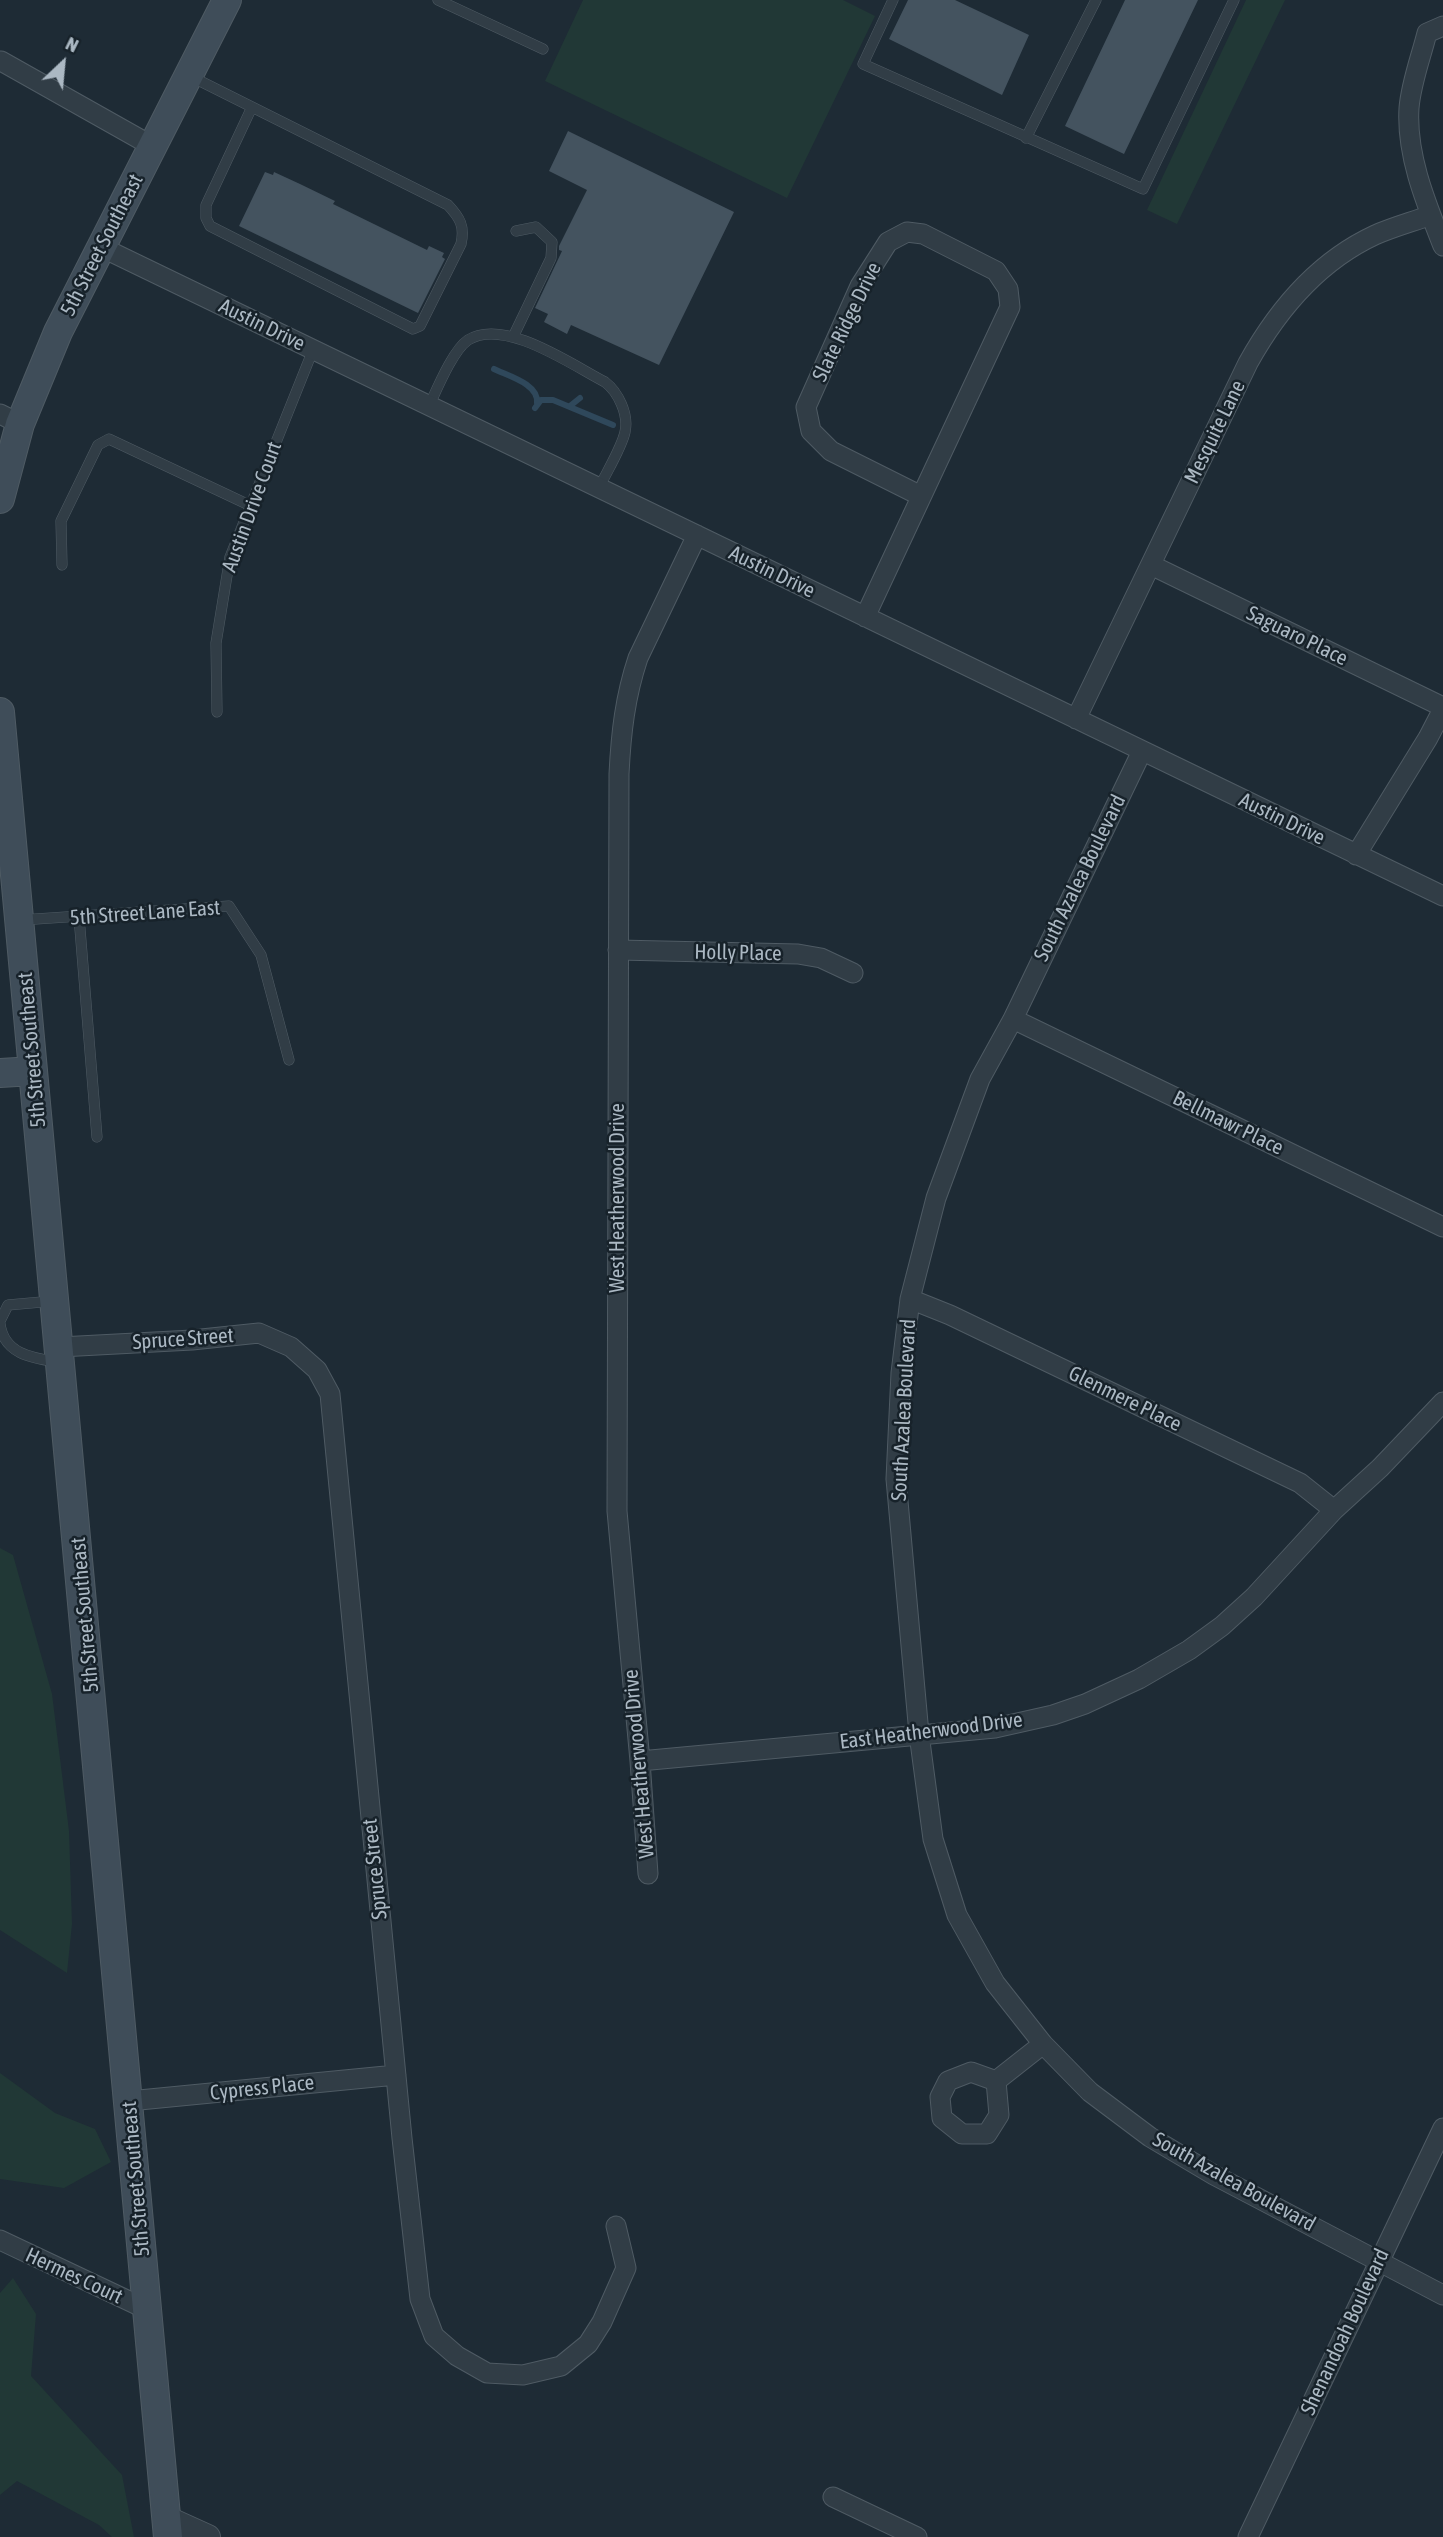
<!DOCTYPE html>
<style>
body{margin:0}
#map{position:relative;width:1443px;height:2537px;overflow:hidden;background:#1e2b35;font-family:"Asap Condensed",sans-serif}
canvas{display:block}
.north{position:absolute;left:28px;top:28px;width:70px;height:70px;-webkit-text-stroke:5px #17222a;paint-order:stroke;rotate:26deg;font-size:19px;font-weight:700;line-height:28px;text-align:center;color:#abb8c3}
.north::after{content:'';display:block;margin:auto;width:24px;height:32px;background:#abb8c3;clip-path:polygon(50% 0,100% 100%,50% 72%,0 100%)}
</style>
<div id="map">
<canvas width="1443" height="2537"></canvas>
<div class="north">N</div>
</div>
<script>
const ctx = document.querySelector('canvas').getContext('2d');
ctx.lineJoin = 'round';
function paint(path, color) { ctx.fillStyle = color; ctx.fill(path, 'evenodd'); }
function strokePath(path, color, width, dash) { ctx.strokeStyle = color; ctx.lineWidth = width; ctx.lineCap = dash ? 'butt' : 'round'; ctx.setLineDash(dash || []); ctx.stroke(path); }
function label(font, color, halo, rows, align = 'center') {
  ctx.font = font + ' "Asap Condensed",sans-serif'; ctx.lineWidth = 5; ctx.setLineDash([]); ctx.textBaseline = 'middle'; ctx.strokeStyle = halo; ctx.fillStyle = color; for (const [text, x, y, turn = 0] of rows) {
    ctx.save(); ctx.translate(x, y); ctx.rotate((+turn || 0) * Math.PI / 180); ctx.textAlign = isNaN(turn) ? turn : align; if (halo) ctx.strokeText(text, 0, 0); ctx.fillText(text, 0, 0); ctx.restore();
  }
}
const green = new Path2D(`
 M583 0H843L875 16 787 198 545 81Z
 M1246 0H1285L1177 224 1147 210Z
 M0 1548 13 1555 52 1694 69 1831 72 1924 67 1973 0 1930Z
 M0 2073 55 2113 95 2129 111 2162 64 2188 0 2179Z
 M13 2278 36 2314 31 2376 122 2475 134 2537H112L99 2525 17 2481 0 2495V2293Z`);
const stream = new Path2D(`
 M494 369C508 376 539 384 537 403
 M570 406 580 398
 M535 408 541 400H553L613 425`);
const building = new Path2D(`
 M908 0H955L1029 35 1002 95 889 39Z
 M1125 0H1198L1124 154 1065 126Z
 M568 131 734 212 659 365 571 325 567 334 544 322 548 314 535 308 562 251 559 250V246L587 190 549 171Z
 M265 172 273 175 274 172 300 184 335 201 333 204 427 250 429 246 444 253 442 257 445 259 418 313 239 226Z`);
const service = new Path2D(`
 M438 0 543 49
 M893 0 863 64 1143 189 1234 0
 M192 77 448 205C460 218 465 226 461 244L420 326 413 329 210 226 206 218V205L252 107
 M1026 138 1096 0
 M513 337 551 258 552 242 536 227 516 231
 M429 406C437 389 453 350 468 340 504 317 572 365 605 382 618 392 629 414 625 432 622 447 606 473 599 488
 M62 565 61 521 98 445 109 439 249 505
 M217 712 216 643 230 557 313 350
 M79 917 97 1137
 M21 920 229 906 261 955 289 1060
 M0 1321 8 1305 53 1301
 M0 1324C4 1354 32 1358 57 1362`);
const minor = new Path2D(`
 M1443 26 1427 33C1421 57 1411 83 1409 108 1406 155 1426 203 1443 246
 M1 61 152 146
 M101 247 1443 896
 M0 414 20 424
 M1151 565 1443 707
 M865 617 1010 307 1008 289 996 271 923 234 907 232 888 242 860 286 806 407 811 431 831 451 921 496
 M1076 719 1248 363C1278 309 1319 261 1375 235 1393 227 1412 222 1431 215
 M1142 751 1013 1019 980 1079 936 1198 910 1299 901 1373 896 1479 919 1734 933 1839 957 1915 995 1983 1043 2044 1090 2092 1150 2137 1214 2175 1443 2295
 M1356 855 1428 738 1443 709
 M618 950 798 954 821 958 853 973
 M1013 1019 1443 1227
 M910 1299 950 1315 1300 1483 1334 1510
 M60 1347 192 1340 259 1333 291 1347 317 1370 330 1394 402 2138 420 2299 434 2336 457 2356 487 2373 523 2375 561 2366 588 2344 602 2322 626 2268 616 2226
 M640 1761 995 1728 1053 1715 1085 1704 1139 1679 1189 1650 1222 1626 1254 1597 1334 1510 1380 1468 1443 1402
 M648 1874 640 1761 617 1511 619 774C621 733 625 697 638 658L697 535
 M971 2072 996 2081 999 2115 987 2134H962L942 2118 940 2097 948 2081Z
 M996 2081 1043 2044
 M129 2101 396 2075
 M0 2240 148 2310
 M833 2497 917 2537
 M1248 2537 1443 2128`);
const tertiary = new Path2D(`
 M166 2518 208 2537`);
const secondary = new Path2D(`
 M0 499 20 424 58 332 227 0
 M0 712 168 2537
 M0 1073 33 1071`);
const streetNames = [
 ["5th Street Southeast",102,245,-63],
 ["Slate Ridge Drive",847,322,-64],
 ["Austin Drive",262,325,26],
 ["Mesquite Lane",1215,432,-64],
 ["Austin Drive Court",252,507,-70],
 ["Austin Drive",772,572,26],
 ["Saguaro Place",1297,636,26],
 ["Austin Drive",1282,819,26],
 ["South Azalea Boulevard",1080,878,-64],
 ["5th Street Lane East",145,913,-4],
 ["Holly Place",738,953,1],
 ["5th Street Southeast",32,1050,-95],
 ["Bellmawr Place",1228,1123,26],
 ["West Heatherwood Drive",617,1198,-90],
 ["Spruce Street",183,1339,-4],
 ["Glenmere Place",1125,1399,26],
 ["South Azalea Boulevard",904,1410,-87],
 ["5th Street Southeast",85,1615,-95],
 ["East Heatherwood Drive",931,1731,-7],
 ["West Heatherwood Drive",639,1764,-95],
 ["Spruce Street",375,1869,-96],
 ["Cypress Place",262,2088,-6],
 ["5th Street Southeast",136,2179,-95],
 ["South Azalea Boulevard",1234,2182,29],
 ["Hermes Court",74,2276,25],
 ["Shenandoah Boulevard",1345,2332,-65]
];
paint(green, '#213836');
strokePath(stream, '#2f485b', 6);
paint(building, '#44535f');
strokePath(service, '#4f5b64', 11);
strokePath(minor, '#4f5b64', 21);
strokePath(tertiary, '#4f5b64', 26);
strokePath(secondary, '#4f5b64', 30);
strokePath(service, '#313d46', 10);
strokePath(minor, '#313d46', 19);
strokePath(tertiary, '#313d46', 24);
strokePath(secondary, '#3f4d59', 28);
label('21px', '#abb8c3', '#17222a', streetNames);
</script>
